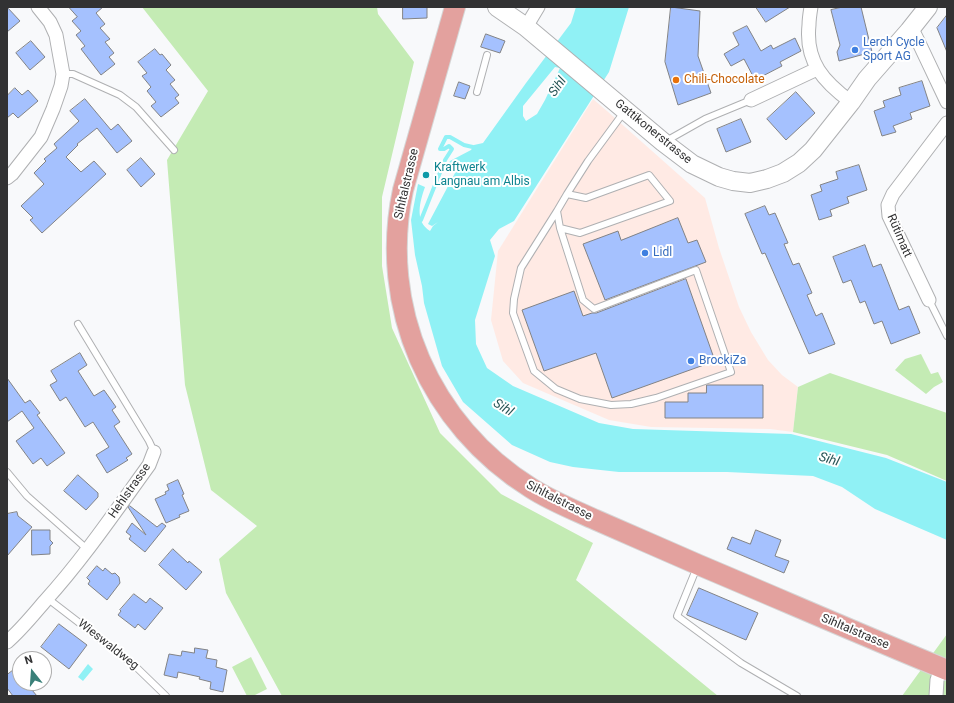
<!DOCTYPE html>
<meta charset="utf-8">
<style>
body{margin:0}
#map{position:relative;width:954px;height:703px;overflow:hidden;background:#f8f9fb;font-family:Roboto,sans-serif}
canvas{display:block}
.frame{position:absolute;inset:0;border:8px solid #323233;pointer-events:none}
.north{position:absolute;left:12px;top:651px;width:40px;height:40px;box-sizing:border-box;background:#fff;border:1px solid #adadad;border-radius:50%;rotate:343deg;font-size:11px;font-weight:700;line-height:16px;text-align:center;color:#323233}
.north::after{content:'';display:block;margin:auto;width:14px;height:18px;background:#3a8079;clip-path:polygon(50% 0,100% 100%,50% 72%,0 100%)}
</style>
<div id="map">
<canvas width="954" height="703"></canvas>
<div class="frame"></div>
<div class="north">N</div>
</div>
<script>
const ctx = document.querySelector('canvas').getContext('2d');
ctx.lineJoin = 'round';
function paint(path, color) { ctx.fillStyle = color; ctx.fill(path, 'evenodd'); }
function strokePath(path, color, width, dash) { ctx.strokeStyle = color; ctx.lineWidth = width; ctx.lineCap = dash ? 'butt' : 'round'; ctx.setLineDash(dash || []); ctx.stroke(path); }
function label(font, color, halo, rows, align = 'center') {
  ctx.font = font + ' Roboto,sans-serif'; ctx.lineWidth = 4; ctx.setLineDash([]); ctx.textBaseline = 'middle'; ctx.strokeStyle = halo; ctx.fillStyle = color; for (const [text, x, y, turn = 0] of rows) {
    ctx.save(); ctx.translate(x, y); ctx.rotate((+turn || 0) * Math.PI / 180); ctx.textAlign = isNaN(turn) ? turn : align; if (halo) ctx.strokeText(text, 0, 0); ctx.fillText(text, 0, 0); ctx.restore();
  }
}
const commercial = new Path2D(`
 M593 99 607 111 705 198 719 248 739 307 751 332 768 360 782 375 798 387 793 432 770 429 651 427 609 420 523 383 503 361 491 320 498 251Z`);
const green = new Path2D(`
 M142 7H377L378 14 414 62 382 197V266L392 328 440 433 501 494 593 543 576 580 718 696H282L226 593 219 559 257 526 211 490 185 385 167 160 208 91Z
 M921 354 931 374 938 372 943 382 934 387 926 394 895 370 905 359Z
 M830 373 947 413V481L887 455 793 432 798 387Z
 M947 634V696H902Z
 M251 657 267 689 253 696H247L232 667Z`);
const water = new Path2D(`
 M576 7H629L609 72 514 221 499 229 490 240 495 256 475 320 476 344 487 368 513 386 599 423 633 429 791 434 886 458 947 482V540L875 509 842 487 813 476 727 472H619L573 467 550 462 512 445 463 402 442 366 424 303 422 286 415 255 411 220 418 184 425 187C420 201 414 221 430 231L433 226 438 222 432 226 428 224 455 173V171L446 170 450 161 471 150 474 145 483 143 526 83 571 23ZM555 67 560 68 545 100 537 114 526 121 523 116V106Z
 M88 664 93 669 83 681 78 677Z`);
const stream = new Path2D(`
 M421 220 445 160 452 149 449 146 444 149H440L446 137H450L464 145 477 148`);
const building = new Path2D(`
 M7 7 20 21 7 32Z
 M69 7H103L96 13 105 24 100 28 110 39 105 42 114 53 109 57 115 64 101 75 81 49 85 46 76 35 81 31 72 21 77 17Z
 M403 7H427V18L403 19Z
 M671 7 700 11 698 56 711 93 678 105 665 62Z
 M756 7H790L766 22Z
 M843 7H861L872 52 839 61 837 52 840 45 831 10Z
 M947 15V52L937 28Z
 M747 26 761 51 771 45 773 49 795 38 801 51 780 62 782 66 755 80 744 59 731 66 724 54 739 45 733 33Z
 M486 34 505 41 500 53 481 47Z
 M31 41 45 57 30 70 16 53Z
 M155 49 160 55 162 54 171 65 166 70 175 80 170 84 179 95 175 98 179 103 161 117 151 106 156 102 147 91 151 87 142 76 147 73 138 62Z
 M922 81 930 106 910 113 912 119 893 126 896 132 882 136 874 111 885 107 883 101 901 95 899 88Z
 M459 82 470 86 465 99 454 96Z
 M15 88 22 95 28 90 38 101 18 118 13 113 7 118V96Z
 M796 92 815 113 786 140 767 119Z
 M85 99 111 130 118 124 132 141 117 153 97 128 77 144 78 145 66 157 81 172 94 161 106 174 42 233 30 220 33 218 21 206 44 184 34 173 46 161 44 159 57 148 54 144 79 121 70 111Z
 M741 119 751 142 726 152 717 129Z
 M141 158 155 174 141 187 127 170Z
 M859 165 867 190 847 197 849 203 830 210 832 216 819 220 811 195 822 191 820 185 838 179 836 172Z
 M765 206 769 215 775 213 788 243 784 244 793 265 799 263 812 293 807 295 816 316 822 313 835 344 809 354 765 253 762 254 745 214Z
 M678 218 688 243 697 240 706 262 605 300 583 244 618 231 621 240Z
 M865 245 873 267 881 264 899 310 909 306 920 333 891 344 882 321 874 324 865 301 860 303 851 280 843 283 833 257Z
 M686 279 715 361 612 398 596 353 544 371 522 310 574 291 583 316 592 313H596Z
 M80 353 87 365 78 371 94 396 104 390 116 407 112 410 120 422 114 426 132 454 126 458 128 460 107 473 96 455 109 447 93 422 85 427 66 397 60 401 50 385 57 381 51 371Z
 M7 378 25 403 30 400 40 413 37 415 65 453 47 466 41 458 33 464 16 441 34 428 22 411 7 422Z
 M707 385H763V418H665V402H688V393H706Z
 M78 475 98 493V497L86 510 64 491Z
 M178 480 184 494 182 495 189 511 179 515 180 517 166 523 155 499 166 494 165 492 169 490 167 485Z
 M130 506 157 527 162 523 166 526 145 552 129 539 131 536 126 532 132 523 146 535 128 507Z
 M17 512 18 516 32 527 7 556V514Z
 M32 530H50V540L53 543 50 546V554L32 555Z
 M756 530 781 540 775 556 789 561 784 573 727 549 732 537 750 544Z
 M173 549 188 563 189 561 202 572 186 590 159 565Z
 M97 566 103 571 105 568 112 574 115 573 119 577 120 583 107 600 88 584 90 581 87 578Z
 M699 588 758 613 746 640 687 615Z
 M134 594 146 603 150 598 163 608 145 630 138 624 135 628 118 615 121 611 120 610Z
 M59 624 87 645 69 669 41 647Z
 M195 648 208 650 206 658 217 660 216 667 227 670 223 692 210 689 211 682 199 679 200 677 178 672 177 678 164 675 169 654 181 656 182 651 194 653Z
 M20 665V683H41L32 690 37 696H13L7 688V675Z`);
const service = new Path2D(`
 M63 74H73L120 95 136 107 174 150
 M477 92 487 55
 M666 141 705 119 751 100
 M567 194 557 211 560 228 580 233 670 201 649 175 586 198 567 194 588 161 624 112
 M557 211 521 268 514 299 513 313 534 371 556 389 580 399 611 405 631 404 656 398 731 372 696 270 594 309 583 300 560 228
 M929 300 947 336
 M78 324 149 441 154 452
 M7 472 27 496 87 549
 M697 567 677 616 741 663 797 696
 M47 598 134 665 166 696`);
const minor = new Path2D(`
 M811 7C810 13 809 19 809 25 805 62 824 82 851 102
 M526 27 538 7
 M909 31 915 35 919 43 947 102
 M751 100 817 69
 M7 178 12 174 41 137 53 109 61 86 63 74 56 35 50 22 38 7
 M929 300 889 216 888 205 893 194 947 123
 M7 642C21 630 33 615 45 601 83 559 115 512 149 465L154 452
 M936 696 937 680 941 668`);
const secondary = new Path2D(`
 M497 7 526 27 663 142 692 164 719 177 733 181 750 183 767 179 783 173 799 163 813 150 851 102 867 79 909 31 928 7`);
const primary = new Path2D(`
 M455 7 403 190C378 307 430 425 531 488 551 501 574 510 596 520 630 535 665 550 699 565 782 600 864 636 947 670`);
const markers = [
 [855,50,4,"#3f7fe0"],
 [676,80,4,"#e8710a"],
 [426,175,4,"#0f9aa8"],
 [645,253,4,"#3f7fe0"],
 [691,361,4,"#3f7fe0"]
];
const shopNames = [
 ["Lerch Cycle",863,43],
 ["Sport AG",863,57],
 ["Lidl",653,253],
 ["BrockiZa",699,361]
];
const foodNames = [
 ["Chili-Chocolate",684,80]
];
const streetNames = [
 ["Gattikonerstrasse",653,132,39],
 ["Sihltalstrasse",407,184,-77],
 ["Rütimatt",899,236,67],
 ["Hehlstrasse",130,491,-55],
 ["Sihltalstrasse",559,501,27],
 ["Sihltalstrasse",855,632,23],
 ["Wieswaldweg",108,645,38]
];
const cultureNames = [
 ["Kraftwerk",434,168],
 ["Langnau am Albis",434,182]
];
const waterNames = [
 ["Sihl",558,87,-55],
 ["Sihl",503,408,32],
 ["Sihl",829,460,16]
];
paint(commercial, '#ffeae4');
paint(green, '#c4ebb4');
paint(water, '#90f1f5');
strokePath(stream, '#90f1f5', 4);
paint(building, '#a5c1fe');
strokePath(building, '#828385', 1);
strokePath(service, '#afb0b2', 8);
strokePath(minor, '#afb0b2', 15);
strokePath(secondary, '#afb0b2', 20);
strokePath(primary, '#d6d6d6', 22);
strokePath(service, '#fff', 6);
strokePath(minor, '#fff', 13);
strokePath(secondary, '#fff', 18);
strokePath(primary, '#e3a19e', 20);
for (const [x, y, r, color] of markers) { const dot = new Path2D(); dot.arc(x, y, r, 0, 2 * Math.PI); ctx.fillStyle = color; ctx.fill(dot); strokePath(dot, '#fff', 1.5); }
label('12px', '#366cbe', '#fff', shopNames, 'left');
label('12px', '#c56008', '#fff', foodNames, 'left');
label('12px', '#323233', '#fff', streetNames);
label('12px', '#0d838f', '#fff', cultureNames, 'left');
label('italic 13px', '#265354', '#fff', waterNames);
</script>
